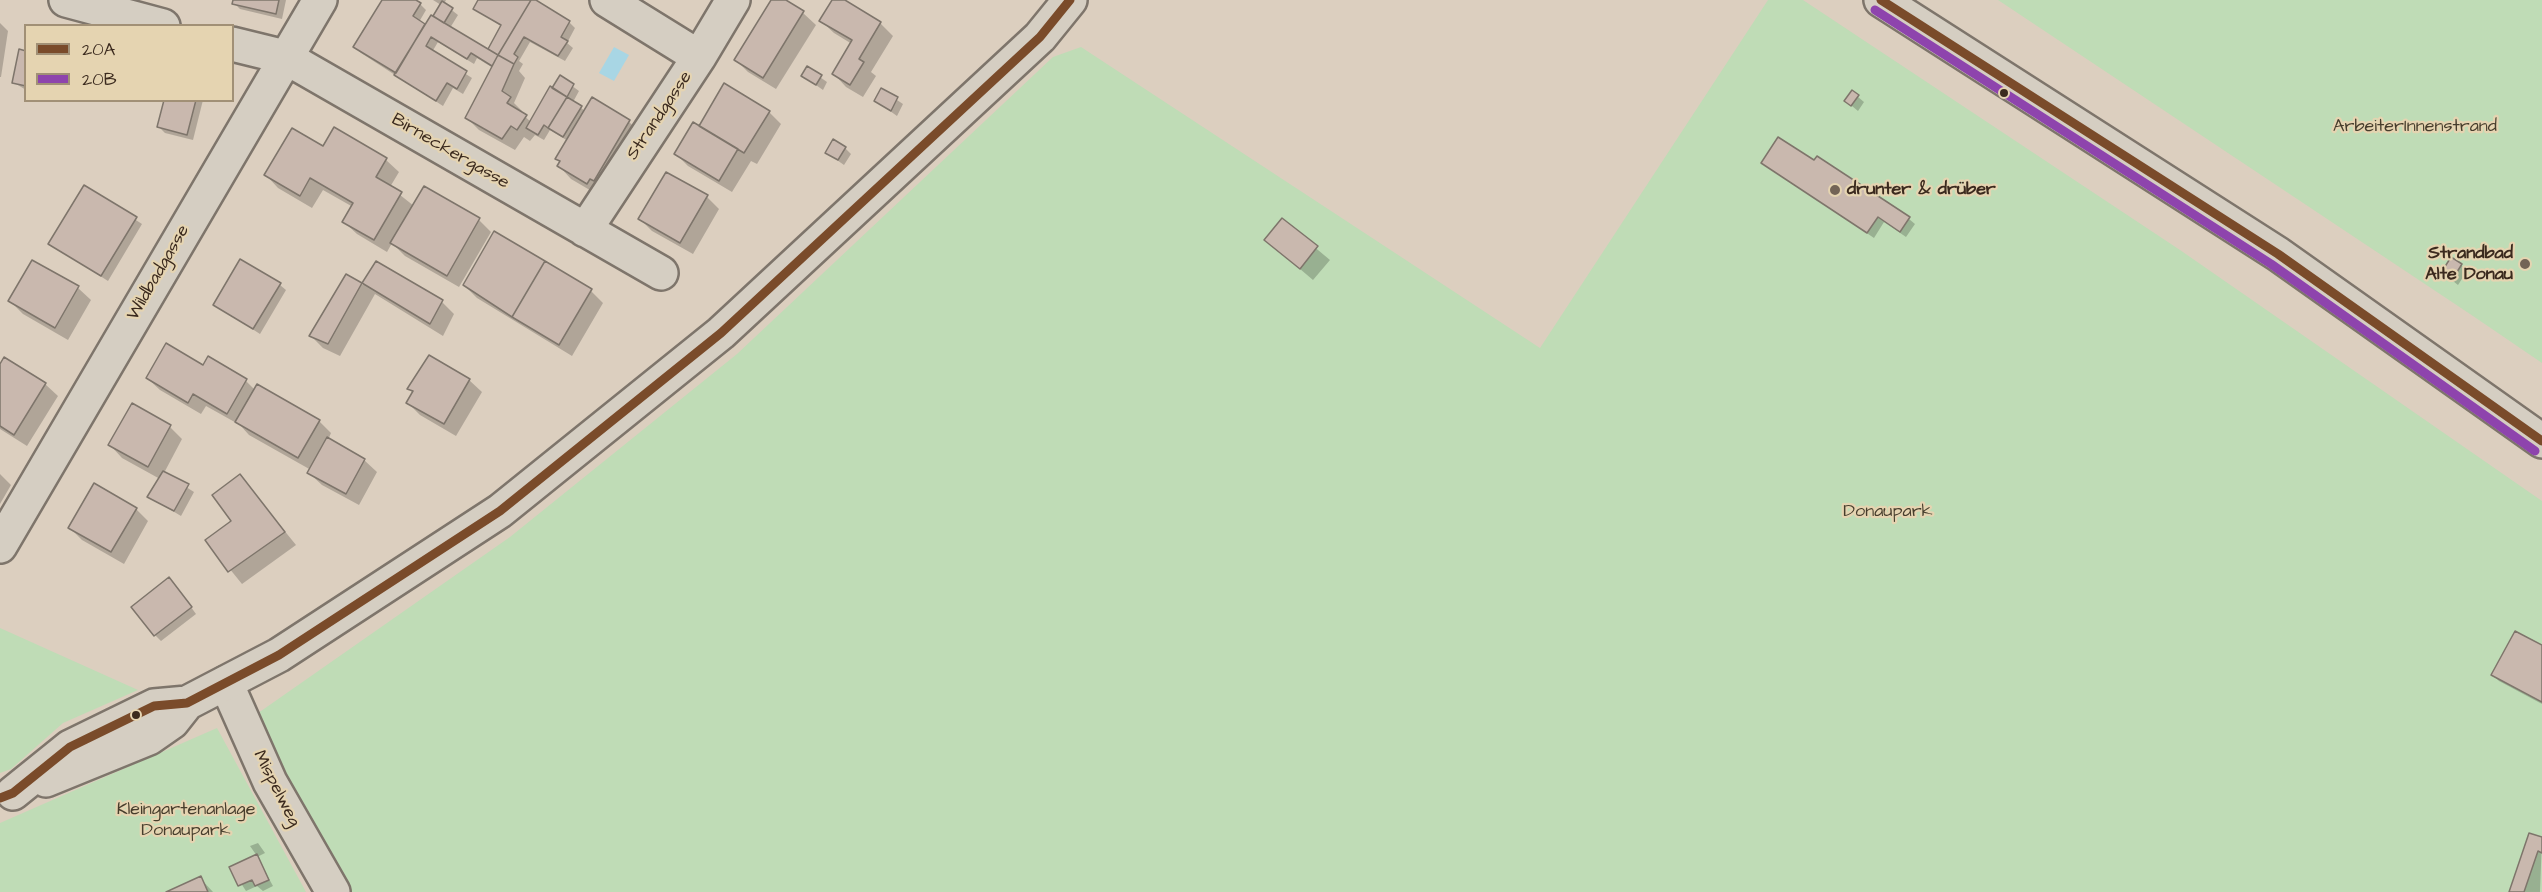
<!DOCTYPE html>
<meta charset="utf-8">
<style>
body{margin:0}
#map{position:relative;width:2542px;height:892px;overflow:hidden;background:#dccfbf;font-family:"Architects Daughter",sans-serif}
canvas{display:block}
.legend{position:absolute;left:24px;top:24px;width:210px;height:78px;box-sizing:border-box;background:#e5d4b1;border:2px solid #a19076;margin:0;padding:8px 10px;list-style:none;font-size:18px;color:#3b2a1e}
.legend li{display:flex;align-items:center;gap:12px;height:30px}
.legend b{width:30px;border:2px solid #a19076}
</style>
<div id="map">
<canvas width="2542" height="892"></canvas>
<ul class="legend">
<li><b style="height:8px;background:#7a4b2a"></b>20A</li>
<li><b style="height:8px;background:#8e44ad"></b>20B</li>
</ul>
</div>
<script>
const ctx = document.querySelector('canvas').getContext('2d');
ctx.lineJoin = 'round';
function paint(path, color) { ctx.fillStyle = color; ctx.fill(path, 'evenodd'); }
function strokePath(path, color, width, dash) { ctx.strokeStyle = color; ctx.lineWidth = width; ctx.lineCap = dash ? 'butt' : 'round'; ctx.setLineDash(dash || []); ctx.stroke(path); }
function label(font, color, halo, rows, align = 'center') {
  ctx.font = font + ' "Architects Daughter",sans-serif'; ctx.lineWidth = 4.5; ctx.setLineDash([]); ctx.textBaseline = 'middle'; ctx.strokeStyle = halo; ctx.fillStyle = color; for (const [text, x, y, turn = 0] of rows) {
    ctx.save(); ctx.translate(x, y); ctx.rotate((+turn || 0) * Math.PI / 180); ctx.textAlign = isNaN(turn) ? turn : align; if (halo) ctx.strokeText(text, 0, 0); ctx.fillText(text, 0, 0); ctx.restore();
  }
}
const green = new Path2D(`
 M1768 0H1803L2180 250 2542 501V892H337L251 718 510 537 737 354 1053 57 1081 47 1540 348Z
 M1998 0H2542V363L2473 316Z
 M0 628 138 690 63 723 11 769 0 773Z
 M217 728 306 892H0V823Z`);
const water = new Path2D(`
 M614 47 629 55 614 81 599 73Z`);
const shadow = new Path2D(`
 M235 0H286L282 19 240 9 234 3Z
 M387 0H414L420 4 426 10 419 22 426 26 441 5 433 0H446L444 4 458 15 450 28 488 51 502 27 475 9 480 0H533L569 22 575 28 567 43 573 48 565 61 530 42 519 61 523 64 519 71 525 78 514 103 522 111 521 113 531 122 560 77 579 91 573 102 585 111 592 99 629 122 642 134 600 196 571 179 559 166 561 162 557 159 568 141 550 130 544 140 535 135 530 141 524 137 515 150 479 130 467 118 493 68 477 58 474 64 438 42 432 52 472 78 463 94 453 88 443 106 361 53 355 47Z
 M773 0H783L803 13 816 25 776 89 748 72 736 60Z
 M834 0H842L881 24 893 36 871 72 876 76 863 97 846 87 834 74 852 44 834 33 821 21Z
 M0 23 8 31 1 77H0Z
 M26 52V90L13 82Z
 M807 68 827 82 823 90 803 76Z
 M882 90 903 104 897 116 876 101Z
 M1858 97 1864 102 1858 111 1846 101Z
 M165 100H203L193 140 165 133 159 127Z
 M769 112 781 124 757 164 751 161 732 192 688 166 676 154 699 128Z
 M334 129 386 160 399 172 390 187 414 206 479 220 491 232 459 287 405 256 392 243 387 252 357 234 344 222 353 207 323 190 312 208 278 188 266 175 323 148Z
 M845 148 851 154 844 165 827 153Z
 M1763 163 1909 219 1915 224 1906 237 1884 222 1874 238Z
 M85 187 142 224 108 281 50 244Z
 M707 197 719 209 693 254 652 231 640 219Z
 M1282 220 1330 260 1313 280 1266 240Z
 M33 262 78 288 91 300 68 340 23 314 10 301Z
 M377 263 442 302 454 314 443 336 375 294 340 356 323 348 311 336 347 276 363 285Z
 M2461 265 2467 271 2458 285 2443 273Z
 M280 285 286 290 260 334 215 305Z
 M464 285 591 291 603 303 572 356 477 298Z
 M209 358 246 381 255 390 319 421 331 433 328 440 364 460 377 472 359 505 322 485 309 473 311 470 249 435 240 425 206 406 201 414 160 390 147 378 203 367Z
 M0 367 45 384 58 396 27 446 0 429Z
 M469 380 482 392 456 436 420 415 408 403 413 393 409 389Z
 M170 427 182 439 164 473 194 492 181 516 149 497 160 479 122 458 110 445Z
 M0 474 11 485 0 504Z
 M240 476 296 545 242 584 207 541 234 522Z
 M136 509 148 521 124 564 82 540 70 528Z
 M175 585 196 614 161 641 155 635Z
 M2542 647V704L2499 681 2493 675Z
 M2542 839 2540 892H2511Z
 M258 843 265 853 257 857 273 886 263 891 257 886 246 891 231 868 257 856 250 846Z
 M200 878 213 892H170Z`);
const building = new Path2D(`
 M233 0H279L276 14 232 4Z
 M382 0H416L421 3 413 16 425 24 396 73 353 47Z
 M478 0H531L498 55 488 49 501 25 473 9Z
 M531 0H536L570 21 561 37 568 41 558 56 524 37 514 54 518 57 514 64 498 55Z
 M771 0H786L804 11 763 78 734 60Z
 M832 0H845L881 22 859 59 864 62 850 85 832 74 852 40 819 21Z
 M442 1 453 8 444 23 433 16Z
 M431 15 498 55 492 66 471 53 467 59 431 37 426 46 467 71 457 89 447 83 436 101 394 75Z
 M19 49 26 51V86L12 83Z
 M498 55 514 64 502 91 511 97 507 103 527 115 517 130 511 126 502 139 465 118Z
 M807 66 822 75 816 85 801 76Z
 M560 75 574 84 567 97 552 88Z
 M724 83 770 111 744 153 699 126Z
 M550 86 567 97 548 128 544 125 538 135 526 128Z
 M881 88 898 97 891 111 874 101Z
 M1852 90 1859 95 1851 106 1844 101Z
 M567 97 582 106 563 137 548 128Z
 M592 97 630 120 594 181 590 179 587 184 557 166 560 161 555 159Z
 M164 100H196L187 135 157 127Z
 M693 122 738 149 719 181 674 154Z
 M334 127 387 158 376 177 402 192 374 240 342 222 353 203 310 178 300 196 264 175 292 128 323 146Z
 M1778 137 1814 160 1817 156 1910 217 1900 232 1878 217 1867 233 1761 163Z
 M833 139 846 147 838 160 825 153Z
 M666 172 708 195 680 243 638 219Z
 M84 185 137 217 101 276 48 244Z
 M424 186 480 218 447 276 390 243Z
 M1282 218 1318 246 1300 269 1264 240Z
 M494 231 545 261 512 317 463 285Z
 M2451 257 2462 264 2452 280 2441 273Z
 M240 259 281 283 253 329 213 305Z
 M32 260 79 286 55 328 8 301Z
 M376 261 443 300 430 324 362 283Z
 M545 261 592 289 559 345 512 317Z
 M346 274 362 283 328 344 309 336Z
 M166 343 203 365 208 356 247 379 227 414 193 394 188 403 146 378Z
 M429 355 470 379 444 424 406 403 413 391 407 389Z
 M4 357 46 383 14 435 0 426V364Z
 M257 384 320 420 298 458 235 422Z
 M132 403 171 425 148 467 108 445Z
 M327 437 365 459 346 494 307 473Z
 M163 471 189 484 174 511 147 497Z
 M240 474 285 532 228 572 205 540 231 521 212 495Z
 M94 483 137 508 111 552 68 528Z
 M169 577 192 607 154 636 131 607Z
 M2515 631 2542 645V702L2491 675Z
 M2529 833 2542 837V853L2538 851 2524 892H2509Z
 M257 854 269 880 255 886 252 880 238 886 229 867Z
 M201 876 208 892H166Z`);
const street = new Path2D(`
 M66 0 163 26
 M607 0 699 57
 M232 44 285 57 661 273
 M585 230 699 57 733 0
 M0 546 320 0
 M226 683 270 782 333 892`);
const secondary = new Path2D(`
 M1881 0 2278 254 2542 441
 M46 780 149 738 172 722 187 703
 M13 793 70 747 154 706 187 703 279 655 500 511 721 333 1040 37 1070 0`);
const bus1 = new Path2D(`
 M1881 0 2278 254 2542 441
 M0 798 13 793 70 747 154 706 187 703 279 655 500 511 721 333 1040 37 1070 0`);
const bus2 = new Path2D(`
 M1875 10 2271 264 2535 451`);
const markers = [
 [2004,93,5,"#3b2a1e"],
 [1835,190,6,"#736456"],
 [2525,264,6,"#736456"],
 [136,715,5,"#3b2a1e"]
];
const streetNames = [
 ["Strandgasse",660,116,-56],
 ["Birneckergasse",450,152,30],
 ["Wildbadgasse",159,273,-60],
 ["Mispelweg",276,789,63]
];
const parkNames = [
 ["ArbeiterInnenstrand",2415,127],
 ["Donaupark",1888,512],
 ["Kleingartenanlage",186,810],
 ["Donaupark",186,831]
];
const poiNames = [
 ["drunter & drüber",1847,190],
 ["Strandbad",2513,254,"right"],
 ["Alte Donau",2513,275,"right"]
];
paint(green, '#bfdcb6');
paint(water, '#a8d6e4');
paint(shadow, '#0003');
paint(building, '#c9b8ae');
strokePath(building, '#7e756b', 1.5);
strokePath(street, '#7e756b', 38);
strokePath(secondary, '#7e756b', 38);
strokePath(street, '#d5cec2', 33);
strokePath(secondary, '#d5cec2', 33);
strokePath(bus1, '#7a4b2a', 9);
strokePath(bus2, '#8e44ad', 9);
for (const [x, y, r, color] of markers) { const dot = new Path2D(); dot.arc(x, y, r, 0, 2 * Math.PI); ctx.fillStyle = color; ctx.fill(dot); strokePath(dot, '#e5d4b1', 2); }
label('18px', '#3b2a1e', '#e5d4b1', streetNames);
label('18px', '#463d2c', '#e5d4b1', parkNames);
label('bold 18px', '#3b2a1e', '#e5d4b1', poiNames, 'left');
</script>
